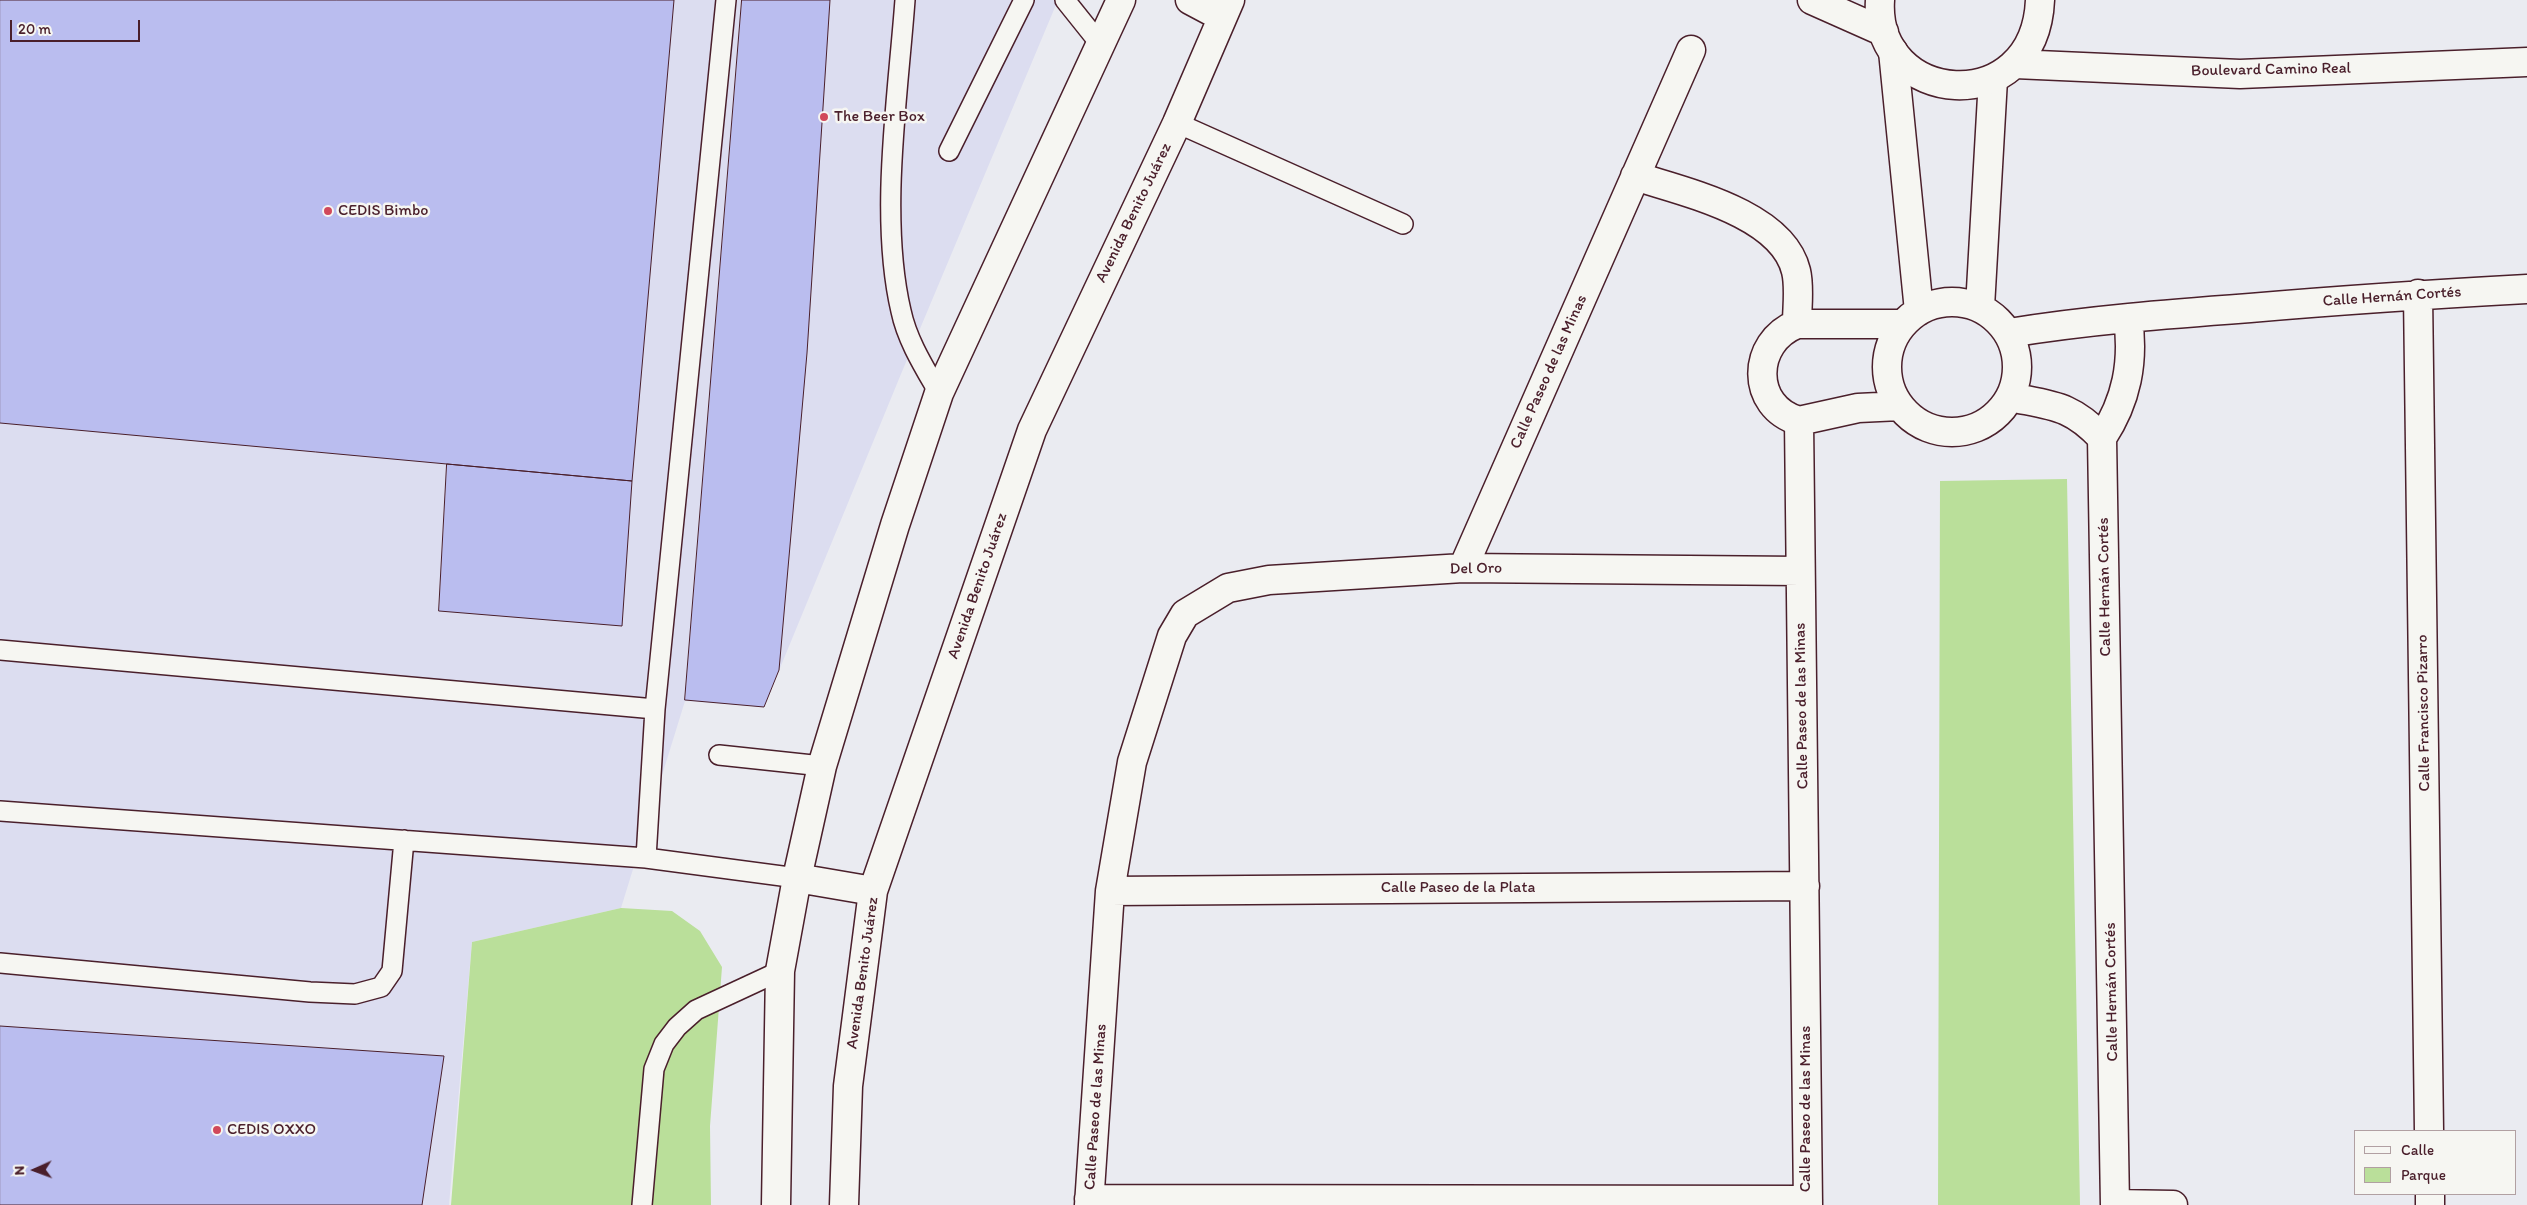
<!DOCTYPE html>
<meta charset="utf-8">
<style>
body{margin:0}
#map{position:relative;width:2527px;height:1205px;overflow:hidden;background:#eaebf1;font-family:Itim,sans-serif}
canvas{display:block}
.legend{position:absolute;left:2354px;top:1130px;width:162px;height:65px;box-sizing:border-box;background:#f6f6f2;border:1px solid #b1a0a2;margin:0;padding:6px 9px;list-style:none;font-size:15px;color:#4a1f2b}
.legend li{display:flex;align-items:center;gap:10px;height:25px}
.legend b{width:25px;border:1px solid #b1a0a2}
.north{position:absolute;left:10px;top:1145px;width:50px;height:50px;-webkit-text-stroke:4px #f6f6f2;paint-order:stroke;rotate:268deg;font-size:14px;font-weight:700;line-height:20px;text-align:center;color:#4a1f2b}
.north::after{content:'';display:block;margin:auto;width:18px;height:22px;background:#4a1f2b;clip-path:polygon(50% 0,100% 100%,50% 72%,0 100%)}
.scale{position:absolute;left:10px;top:20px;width:130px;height:22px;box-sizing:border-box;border:2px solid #4a1f2b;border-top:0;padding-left:6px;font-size:15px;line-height:18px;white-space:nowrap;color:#4a1f2b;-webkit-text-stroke:4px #f6f6f2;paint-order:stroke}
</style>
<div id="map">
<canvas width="2527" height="1205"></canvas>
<ul class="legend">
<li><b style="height:6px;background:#f6f6f2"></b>Calle</li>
<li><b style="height:14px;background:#badf9a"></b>Parque</li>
</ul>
<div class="north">N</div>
<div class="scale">20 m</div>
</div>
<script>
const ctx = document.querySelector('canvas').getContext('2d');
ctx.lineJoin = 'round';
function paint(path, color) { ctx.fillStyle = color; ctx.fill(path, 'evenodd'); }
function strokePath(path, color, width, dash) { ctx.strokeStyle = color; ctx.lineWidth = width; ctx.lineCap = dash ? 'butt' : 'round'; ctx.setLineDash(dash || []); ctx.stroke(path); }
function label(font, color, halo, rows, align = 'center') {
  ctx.font = font + ' Itim,sans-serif'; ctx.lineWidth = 5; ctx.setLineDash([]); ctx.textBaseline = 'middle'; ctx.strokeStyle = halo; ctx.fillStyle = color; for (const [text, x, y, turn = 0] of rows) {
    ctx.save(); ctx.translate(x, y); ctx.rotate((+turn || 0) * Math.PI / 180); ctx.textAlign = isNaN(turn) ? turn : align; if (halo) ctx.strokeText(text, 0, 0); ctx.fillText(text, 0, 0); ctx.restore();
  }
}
const built = new Path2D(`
 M0 0H1058L901 374 764 707 685 701 621 908 472 942 449 1205H0Z`);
const green = new Path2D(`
 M2067 479 2080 1205H1938L1940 481Z
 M621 908 672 911 700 931 722 967 710 1126 711 1205H451L472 942Z`);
const building = new Path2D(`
 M0 0H674L632 481 0 423Z
 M742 0H830L807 353 779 670 764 707 685 700Z
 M447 464 632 481 622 626 439 611Z
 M0 1026 444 1056 422 1205H0Z`);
const lane = new Path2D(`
 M905 0C898 96 879 217 901 311 907 340 924 367 939 393
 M1065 0 1101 45
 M1177 123 1403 224
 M949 151 1024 0
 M0 650 655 709
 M719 755 822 766
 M0 811 646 858 797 878
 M646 858 655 709 726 0
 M0 963 310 992 355 994 381 987 392 971 404 840
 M642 1205 654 1069 664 1044 677 1027 696 1010 780 971`);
const street = new Path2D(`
 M1893 51 1919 311
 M1635 176C1684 192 1782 213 1796 271 1800 287 1797 307 1797 324 1751 342 1750 407 1799 421L1808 1205
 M2418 294 2429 1131
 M1887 367a65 65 0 1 1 130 0a65 65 0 1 1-130 0Z
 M1980 307 1993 79
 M1797 324H1903
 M2009 333C2089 320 2169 314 2250 308 2343 300 2435 294 2527 289
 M2010 397C2053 406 2071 405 2102 438
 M1799 421 1858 408 1900 406
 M1463 568 1691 50
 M1110 891 1805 886
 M2430 1194V1205
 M1089 1199 1808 1200
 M2115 1204 2173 1205
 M1089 1205 1110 891 1132 762 1172 636 1185 614 1228 588 1269 580 1463 568 1800 571
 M2115 1205 2102 438C2127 400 2134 362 2128 318`);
const secondary = new Path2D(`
 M1190 0 1222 17
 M1812 0 1884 32
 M1880 0C1873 106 2035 121 2040 0
 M2015 64 2240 74 2527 62
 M797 878 873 891
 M776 1205 780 971 797 878 822 766 895 525 939 393 1121 0
 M844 1205 848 1086 873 891 1032 430 1177 123 1230 0`);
const markers = [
 [824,117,5,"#d1495b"],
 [328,211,5,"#d1495b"],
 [217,1130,5,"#d1495b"]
];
const streetNames = [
 ["Boulevard Camino Real",2271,70,-1],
 ["Avenida Benito Juárez",1134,213,-64],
 ["Calle Hernán Cortés",2392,297,-4],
 ["Calle Paseo de las Minas",1549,372,-66],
 ["Del Oro",1476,569,-1],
 ["Avenida Benito Juárez",978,586,-71],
 ["Calle Hernán Cortés",2105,587,-91],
 ["Calle Paseo de las Minas",1802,706,-91],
 ["Calle Francisco Pizarro",2424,713,-91],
 ["Calle Paseo de la Plata",1458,888],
 ["Avenida Benito Juárez",863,973,-82],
 ["Calle Hernán Cortés",2112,992,-91],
 ["Calle Paseo de las Minas",1096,1107,-86],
 ["Calle Paseo de las Minas",1806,1109,-90]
];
const poiNames = [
 ["The Beer Box",834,117],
 ["CEDIS Bimbo",338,211],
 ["CEDIS OXXO",227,1130]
];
paint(built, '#dcddf0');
paint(green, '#badf9a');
paint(building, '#babdef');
strokePath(building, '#4a1f2b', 1);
strokePath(lane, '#4a1f2b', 22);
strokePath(street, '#4a1f2b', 31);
strokePath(secondary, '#4a1f2b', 31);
strokePath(lane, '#f6f6f2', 19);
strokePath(street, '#f6f6f2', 28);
strokePath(secondary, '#f6f6f2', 28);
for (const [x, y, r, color] of markers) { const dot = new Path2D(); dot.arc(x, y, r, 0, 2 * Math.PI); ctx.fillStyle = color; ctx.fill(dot); strokePath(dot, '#f6f6f2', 2); }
label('16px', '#4a1f2b', '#f6f6f2', streetNames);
label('16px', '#4a1f2b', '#f6f6f2', poiNames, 'left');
</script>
